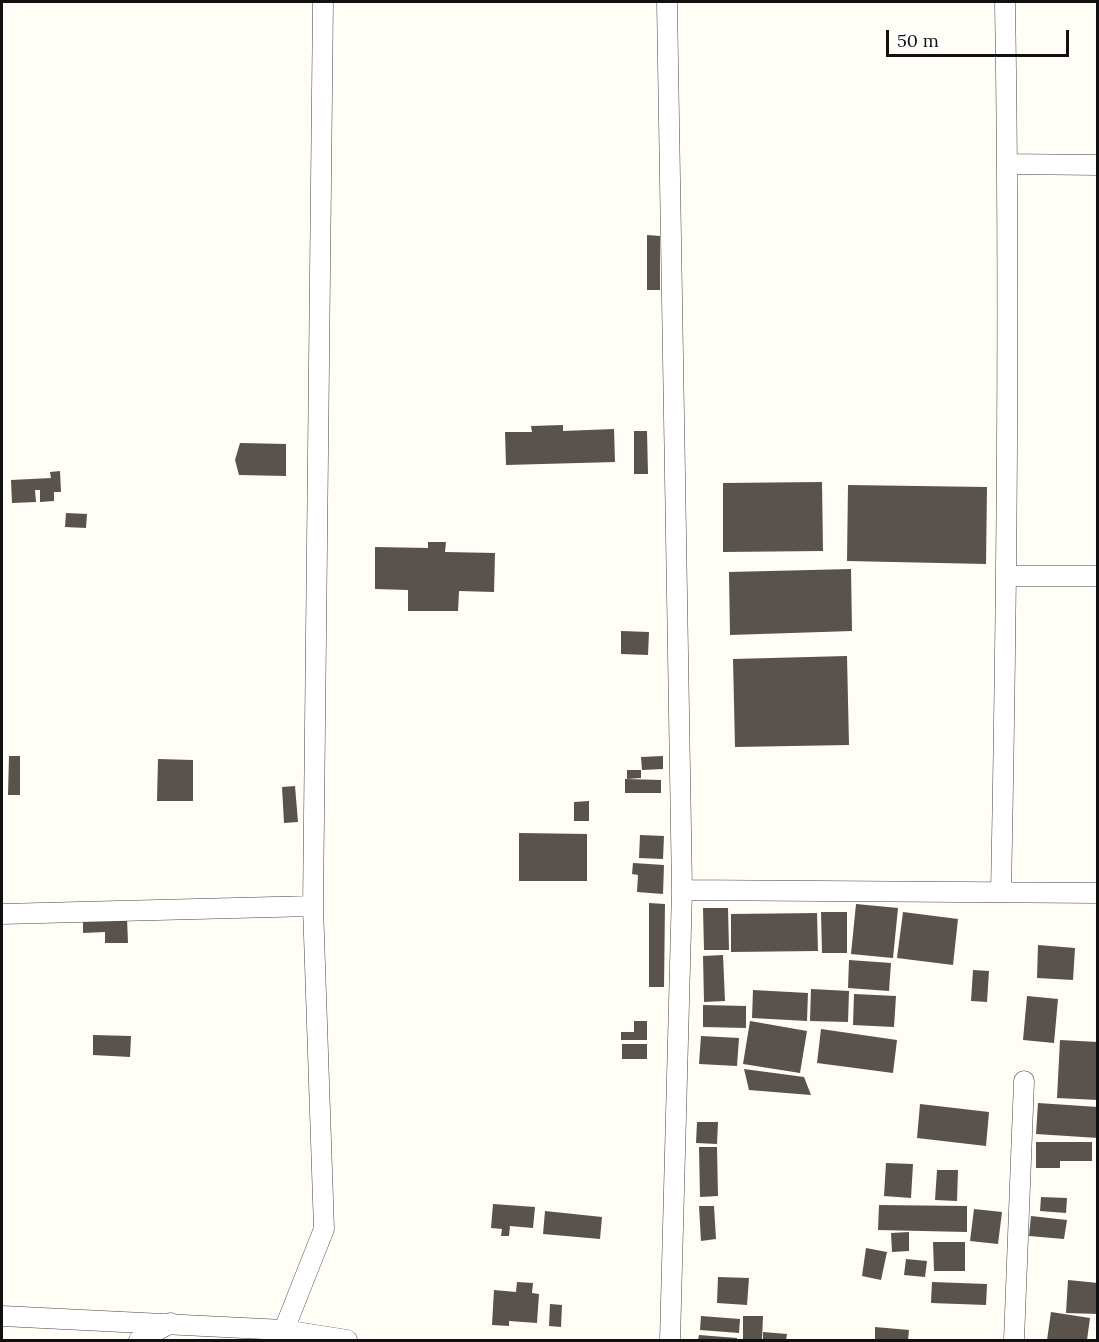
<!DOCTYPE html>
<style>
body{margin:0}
#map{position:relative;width:1099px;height:1342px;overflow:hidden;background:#fffdf5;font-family:Lora,serif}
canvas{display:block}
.frame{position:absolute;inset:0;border:3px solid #111;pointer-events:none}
.scale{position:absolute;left:886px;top:30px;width:183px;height:27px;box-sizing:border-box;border:3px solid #111;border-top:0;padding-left:8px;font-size:18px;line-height:21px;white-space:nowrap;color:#111;-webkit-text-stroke:4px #fff;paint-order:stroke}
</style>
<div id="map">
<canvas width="1099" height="1342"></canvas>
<div class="frame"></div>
<div class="scale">50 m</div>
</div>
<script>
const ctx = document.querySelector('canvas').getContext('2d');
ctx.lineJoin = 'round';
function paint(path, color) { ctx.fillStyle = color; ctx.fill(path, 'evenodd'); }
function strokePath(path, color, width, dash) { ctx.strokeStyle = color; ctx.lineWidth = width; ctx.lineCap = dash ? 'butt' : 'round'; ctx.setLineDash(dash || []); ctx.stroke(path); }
const building = new Path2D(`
 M647 235 660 236V290H647Z
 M563 425V431L614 429 615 462 506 465 505 432H532L531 426Z
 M634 431H647L648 474H634Z
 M240 443 286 444V476L239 475 235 460Z
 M60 471 61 492H54V501L40 502V490H35L36 502 12 503 11 480 51 478 50 472Z
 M822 482 823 551 723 552V483Z
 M848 485 987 487 986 564 847 561Z
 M66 513 87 514 86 528 65 527Z
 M428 542H446L445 552 495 553 494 592 459 591 458 611H408V590L375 589V547L428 548Z
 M851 569 852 631 730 635 729 572Z
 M621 631 649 632 648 655 621 654Z
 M847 656 849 745 735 747 733 659Z
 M9 756H20V795H8Z
 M663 756V769L642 770 641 757Z
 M158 759 193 760V801H157Z
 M627 770H641V778L627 779Z
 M625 779 661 780V793H625Z
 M295 786 298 822 284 823 282 787Z
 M589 801V821H574V802Z
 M519 833 587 834V881H519Z
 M640 835 664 836 663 859 639 858Z
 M633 863 664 865 663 894 637 892 638 875 632 874Z
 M649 903 665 904 664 987H649Z
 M856 904 898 908 893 958 851 954Z
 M703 908H728L729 950H704Z
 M821 912H847V953H822Z
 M903 912 958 919 953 965 897 958Z
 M817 913 818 951 731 952V914Z
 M127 918 128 943H105V932L83 933V920Z
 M1038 945 1075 948 1073 980 1037 978Z
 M723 955 725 1001 704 1002 703 956Z
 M849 960 891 963 889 991 848 988Z
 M973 970 989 971 987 1002 971 1001Z
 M811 989 849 991 848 1022 810 1021Z
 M753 990 808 993 807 1021 752 1018Z
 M854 994 896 996 894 1027 853 1025Z
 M1027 996 1058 999 1054 1043 1023 1040Z
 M703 1005 746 1006V1028L703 1027Z
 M634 1021H647V1040H621V1032H634Z
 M750 1021 807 1031 800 1073 743 1064Z
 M821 1029 897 1040 893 1073 817 1063Z
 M93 1035 131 1036 130 1057 93 1055Z
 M701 1036 739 1038 737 1066 699 1064Z
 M1060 1040 1098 1042V1100L1057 1098Z
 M622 1044H647V1059H622Z
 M744 1069 804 1077 811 1095 749 1090Z
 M1038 1103 1098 1107V1138L1036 1134Z
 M920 1104 989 1112 986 1146 917 1138Z
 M697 1122H718L717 1144 696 1143Z
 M1036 1142H1092V1161H1060V1168H1036Z
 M699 1147H717L718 1196 700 1197Z
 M886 1163 913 1164 911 1198 884 1196Z
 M937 1170H958L957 1201 935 1200Z
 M1041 1197 1067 1198 1066 1213 1040 1211Z
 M493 1204 535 1207 533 1228 510 1226 509 1236H501L502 1229 491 1228Z
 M879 1205 967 1206V1232L878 1230Z
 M699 1206H714L716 1239 701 1241Z
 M974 1209 1002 1212 998 1244 970 1241Z
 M545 1211 602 1217 600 1239 543 1234Z
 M1031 1216 1067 1220 1064 1239 1029 1236Z
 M909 1232V1251L892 1252 891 1233Z
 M933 1242H965V1271H934Z
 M866 1248 887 1252 881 1280 862 1276Z
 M906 1259 927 1261 925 1277 904 1275Z
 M718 1277 749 1278 747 1305 717 1303Z
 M1068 1280 1098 1283V1314L1066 1313Z
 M517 1282 533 1283 532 1293 539 1294 537 1323 509 1321V1326L492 1325 494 1290 516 1292Z
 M932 1282 987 1284 986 1305 931 1303Z
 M550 1304 562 1305 561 1327 549 1326Z
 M1051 1312 1090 1318 1087 1340H1047Z
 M701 1316 740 1319 739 1333 700 1330Z
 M743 1316H763L762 1340H743Z
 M875 1327 909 1330 908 1340H875Z
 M763 1332 787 1334 786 1340H763Z
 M699 1335 737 1338V1340H698Z`);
const minor = new Path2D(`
 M323 2 313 906 324 1229 284 1330 347 1340
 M667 2 682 890 670 1340
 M1008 164 1098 165
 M1007 576H1098
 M682 890 1098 893
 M1001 892C1007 595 1010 299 1005 2
 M2 914 313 906
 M2 1316 284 1330 283 1340
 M139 1340 171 1323
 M1014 1340 1024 1081`);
paint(building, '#5a524d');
strokePath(minor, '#444', 21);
strokePath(minor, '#fff', 20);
</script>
